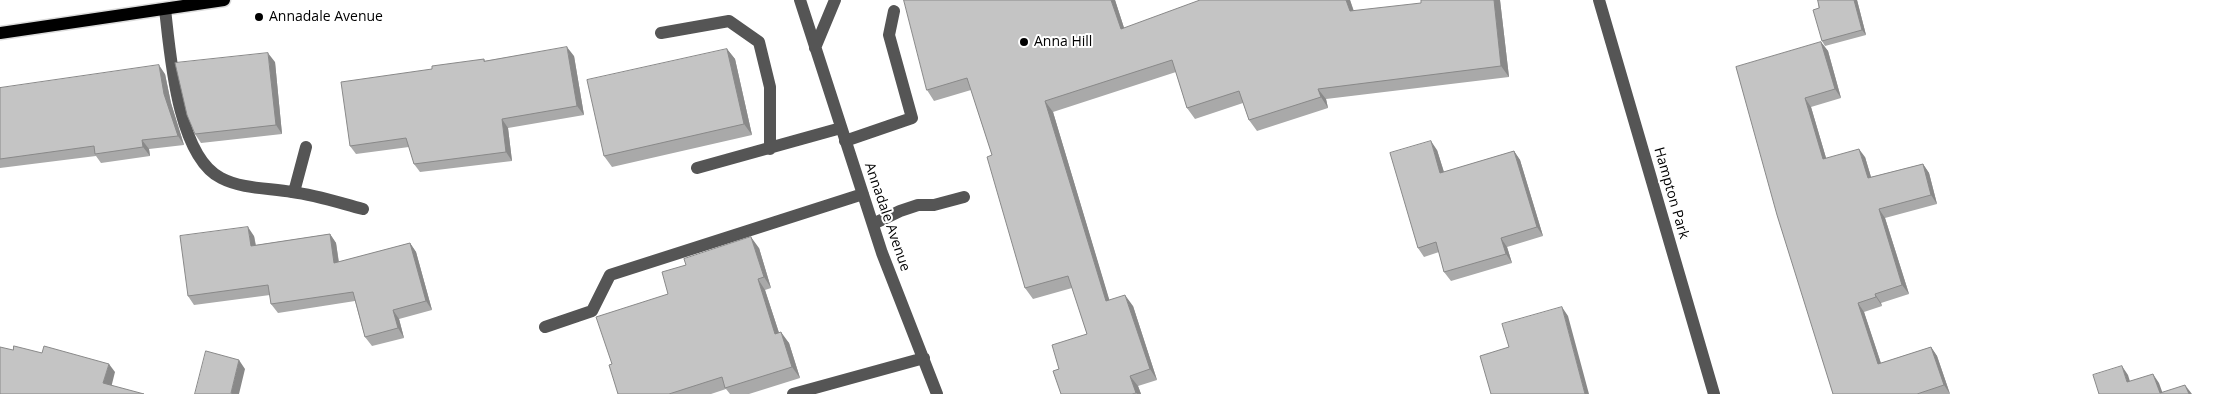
<!DOCTYPE html>
<style>
body{margin:0}
canvas{display:block;background:#fff}
</style>
<canvas width="2217" height="394"></canvas>
<script>
const ctx = document.querySelector('canvas').getContext('2d');
ctx.lineJoin = 'round';
function strokePath(path, color, width, dash) { ctx.strokeStyle = color; ctx.lineWidth = width; ctx.lineCap = dash ? 'butt' : 'round'; ctx.setLineDash(dash || []); ctx.stroke(path); }
function paint(path, color) { ctx.fillStyle = color; ctx.fill(path, 'evenodd'); }
function label(font, color, halo, rows, align = 'center') {
  ctx.font = font + ' "Open Sans",sans-serif'; ctx.lineWidth = 4; ctx.setLineDash([]); ctx.textBaseline = 'middle'; ctx.strokeStyle = halo; ctx.fillStyle = color; for (const [text, x, y, turn = 0] of rows) {
    ctx.save(); ctx.translate(x, y); ctx.rotate((+turn || 0) * Math.PI / 180); ctx.textAlign = isNaN(turn) ? turn : align; if (halo) ctx.strokeText(text, 0, 0); ctx.fillText(text, 0, 0); ctx.restore();
  }
}
const minor = new Path2D(`
 M800 0 882 253 937 394
 M1599 0 1714 394
 M165 9C170 52 177 156 221 178 242 189 270 188 292 192 316 195 340 203 363 209
 M661 33 729 21 759 42 770 87V149
 M815 48 835 0
 M845 141 912 118 889 35 894 11
 M697 168 841 128
 M294 192 306 147
 M873 224 900 211 918 205H934L964 197
 M545 327 592 311 610 275 863 194
 M793 394 924 358`);
const major = new Path2D(`
 M0 33 224 0`);
const wall = new Path2D(`
 M904 0H1115L1124 28 1350 0 1354 11 1500 0 1509 77 1326 99 1328 108 1257 131 1249 120 1243 103 1195 119 1187 108 1176 72 1053 112 1109 300 1133 306 1157 380 1138 386 1141 394H1061L1059 369 1087 334 1072 288 1033 299 1025 288 992 155 971 90 934 101 927 90Z
 M1818 0H1857L1866 35 1825 46 1822 41Z
 M1821 42 1828 51 1841 98 1811 107 1826 158 1865 157 1871 177 1923 164 1929 173 1937 204 1885 218 1909 294 1881 303 1882 306 1864 312 1881 363 1931 347 1937 356 1950 394H1833L1736 67Z
 M727 49 735 59 752 135 612 167 604 156Z
 M574 56 584 115 508 128 512 161 420 172 414 164 409 147 356 154 350 146 432 69 484 59 485 61Z
 M275 62 282 134 201 143 195 134Z
 M165 74 171 103 184 145 149 149 150 156 101 163 96 156 0 168V88Z
 M1437 150 1444 172 1514 151 1520 160 1543 236 1507 247 1512 263 1451 281 1444 272 1439 252 1424 257 1418 248Z
 M330 234 336 243 339 262 410 243 416 252 432 310 399 319 404 338 372 346 365 337 355 301 278 313 271 304 270 295 194 305 188 296 254 236 256 245Z
 M759 248 771 288 765 290 779 333 789 343 800 378 749 394H730L726 389 711 394H618L612 364 668 294Z`);
const shadedWall = new Path2D(`
 M1111 0H1115L1128 40 1121 29Z
 M1346 0H1350L1357 22 1350 11Z
 M1494 0H1500L1509 77 1501 66Z
 M1854 0H1857L1866 35 1862 30Z
 M1821 42 1828 51 1841 98 1835 89Z
 M567 47 574 56 584 115 577 106Z
 M727 49 735 59 752 135 744 124Z
 M268 53 275 62 282 134 276 125Z
 M159 65 165 74 171 103 184 145 178 136 164 94Z
 M1318 89 1326 99 1328 108 1321 97Z
 M1805 98 1811 107 1829 168 1823 159Z
 M1045 101 1053 112 1113 312 1106 301Z
 M502 119 508 128 512 161 506 152Z
 M142 140 149 149 150 156 143 147Z
 M1431 141 1437 150 1447 182 1440 173Z
 M1859 149 1865 157 1874 187 1868 178Z
 M1514 151 1520 160 1543 236 1537 227Z
 M1923 164 1929 173 1937 204 1931 195Z
 M1879 209 1885 218 1909 294 1902 285Z
 M248 227 254 236 257 255 251 246Z
 M330 234 336 243 340 272 334 263Z
 M751 237 759 248 771 288 764 277Z
 M1501 238 1507 247 1512 263 1506 254Z
 M410 243 416 252 432 310 426 301Z
 M758 279 765 290 783 345 775 334Z
 M1875 294 1881 303 1882 306 1876 297Z
 M1125 295 1133 306 1157 380 1150 369Z
 M1858 303 1864 312 1884 373 1878 364Z
 M1562 307 1568 316 1589 394H1585Z
 M393 310 399 319 404 338 398 328Z
 M781 332 789 343 800 378 792 367Z
 M1931 347 1937 356 1950 394 1944 385Z
 M239 360 245 369 239 394H232L231 393Z
 M109 364 115 372 110 392 103 383Z
 M2122 366 2128 375 2133 391 2127 382Z
 M2153 374 2159 383 2163 394H2160Z
 M1130 376 1138 386 1141 394H1137L1136 393Z
 M2185 385 2192 394H2189Z`);
const building = new Path2D(`
 M904 0H1111L1121 29 1200 0H1346L1350 11 1421 3V0H1494L1501 66 1318 89 1321 97 1249 120 1239 91 1187 108 1172 60 1045 101 1106 301 1125 295 1150 369 1130 376 1136 393 1132 394H1061L1053 371 1059 369 1052 345 1087 334 1068 276 1025 288 987 157 992 155 967 78 927 90Z
 M1818 0H1854L1862 30 1822 41 1813 10 1819 8Z
 M1821 42 1835 89 1805 98 1823 159 1859 149 1868 178 1923 164 1931 195 1879 209 1902 285 1875 294 1876 297 1858 303 1878 364 1931 347 1944 385 1917 394H1833L1777 215 1736 67Z
 M567 47 577 106 502 119 506 152 414 164 406 138 350 146 341 82 432 69V66L484 59V61Z
 M727 49 744 124 604 156 587 80Z
 M268 53 276 125 195 134 187 115 175 63Z
 M159 65 164 94 178 136 142 140 143 147 95 154 94 146 0 159V88Z
 M1431 141 1440 173 1514 151 1537 227 1501 238 1506 254 1444 272 1436 242 1418 248 1390 153Z
 M248 227 251 246 330 234 334 263 410 243 426 301 393 310 398 328 365 337 353 292 271 304 268 285 188 296 180 236Z
 M751 237 764 277 758 279 775 334 781 332 792 367 725 388 722 377 669 394H618L609 365 612 364 596 317 668 294 662 272 686 265 684 259Z
 M1562 307 1585 394H1491L1480 356 1509 347 1502 324Z
 M14 346 42 353 44 346 109 364 103 383 144 394H0V347L13 350Z
 M206 351 239 360 231 393 234 394H195Z
 M2122 366 2127 382 2153 374 2160 393 2185 385 2189 394H2099L2093 375Z`);
const markers = [
 [259,17,5,"#000"],
 [1024,42,5,"#000"]
];
const poiNames = [
 ["Annadale Avenue",269,17],
 ["Anna Hill",1034,42]
];
const streetNames = [
 ["Hampton Park",1671,193,74],
 ["Annadale Avenue",887,217,71]
];
strokePath(major, '#dbdbdb', 15);
strokePath(minor, '#555', 12);
strokePath(major, '#000', 12);
paint(wall, '#a9a9a9');
paint(shadedWall, '#898989');
paint(building, '#c4c4c4');
strokePath(building, '#898989', 1);
for (const [x, y, r, color] of markers) { const dot = new Path2D(); dot.arc(x, y, r, 0, 2 * Math.PI); ctx.fillStyle = color; ctx.fill(dot); strokePath(dot, '#fff', 2); }
label('14px', '#000', '#fff', poiNames, 'left');
label('14px', '#000', '#fff', streetNames);
</script>
